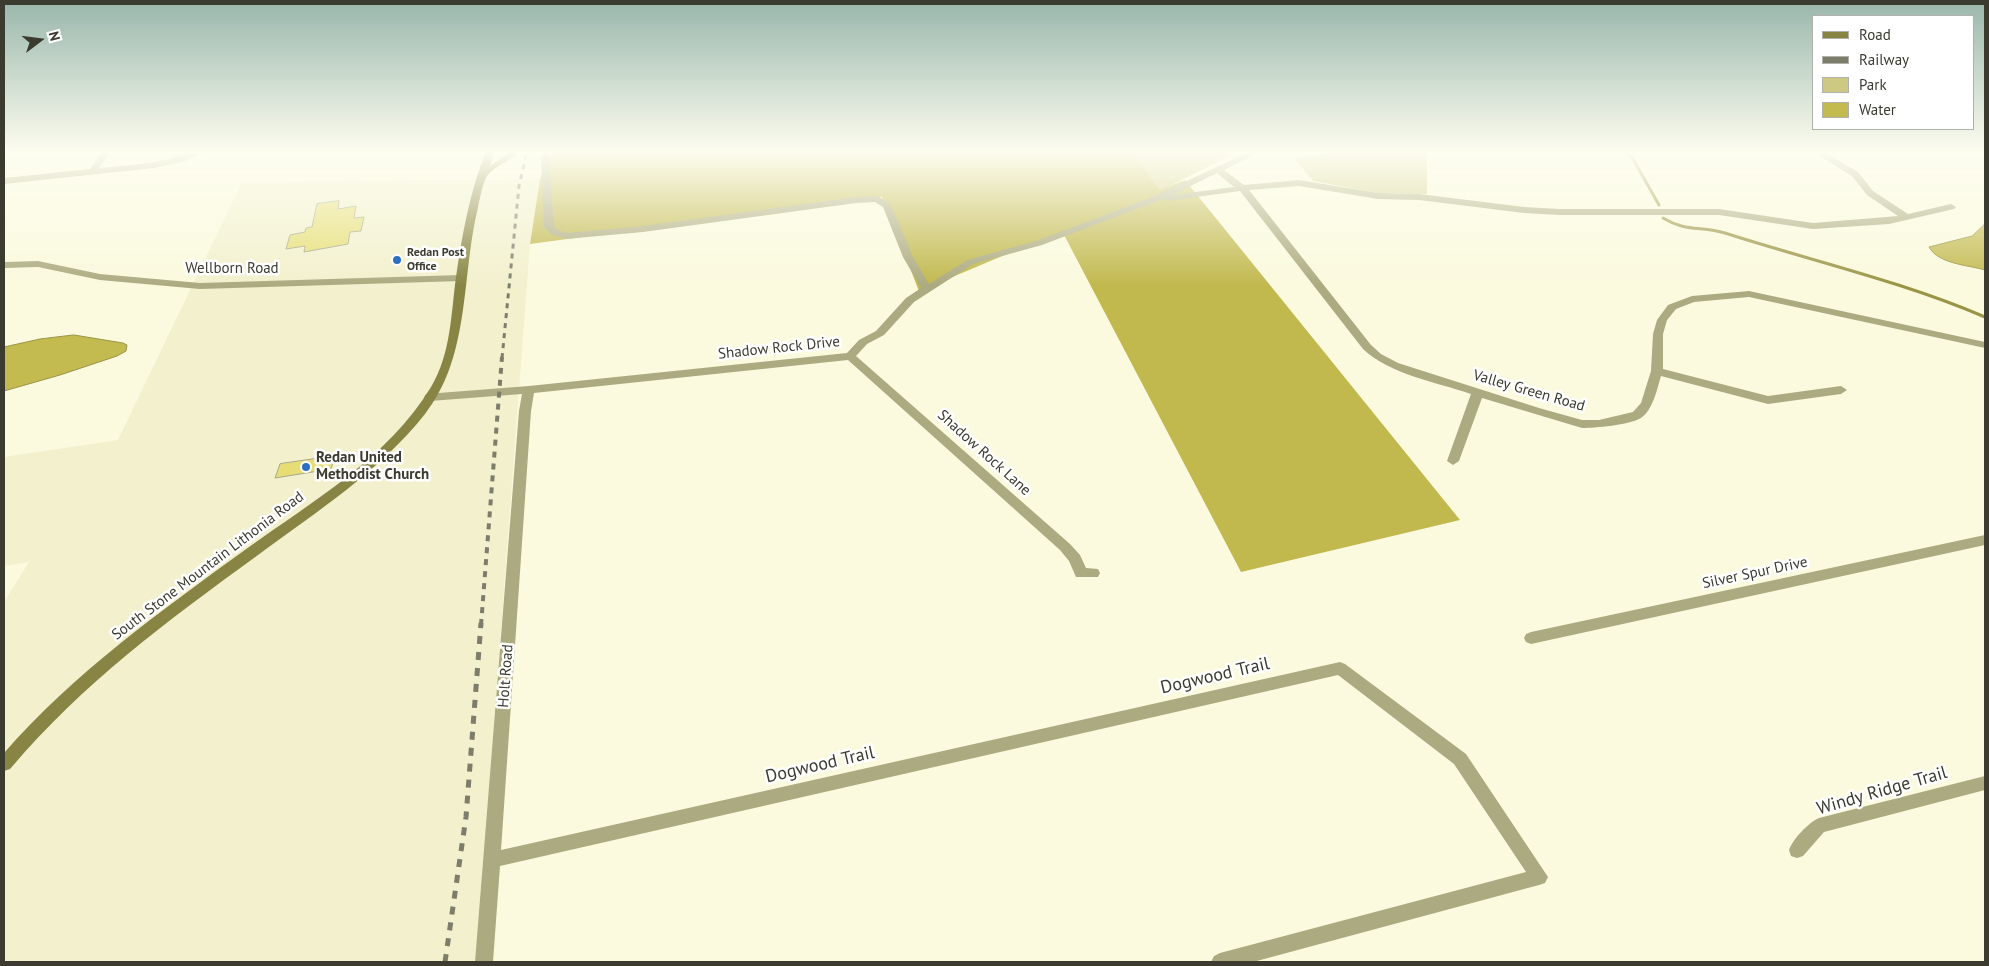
<!DOCTYPE html>
<style>
body{margin:0}
#map{position:relative;width:1989px;height:966px;overflow:hidden;background:#fbfade;font-family:"PT Sans",sans-serif}
canvas{display:block}
.frame{position:absolute;inset:0;border:5px solid #3b3b30;pointer-events:none}
.legend{position:absolute;left:1812px;top:15px;width:162px;height:115px;box-sizing:border-box;background:#fff;border:1px solid #b1b1ac;margin:0;padding:6px 9px;list-style:none;font-size:15px;color:#3b3b30}
.legend li{display:flex;align-items:center;gap:10px;height:25px}
.legend b{width:25px;border:1px solid #b1b1ac}
.north{position:absolute;left:15px;top:15px;width:50px;height:50px;-webkit-text-stroke:4px #fff;paint-order:stroke;rotate:75deg;font-size:14px;font-weight:700;line-height:20px;text-align:center;color:#3b3b30}
.north::after{content:'';display:block;margin:auto;width:18px;height:22px;background:#3b3b30;clip-path:polygon(50% 0,100% 100%,50% 72%,0 100%)}
</style>
<div id="map">
<canvas width="1989" height="966"></canvas>
<div class="frame"></div>
<ul class="legend">
<li><b style="height:6px;background:#888443"></b>Road</li>
<li><b style="height:6px;background:#7d7d6c"></b>Railway</li>
<li><b style="height:14px;background:#cdc882"></b>Park</li>
<li><b style="height:14px;background:#c3ba50"></b>Water</li>
</ul>
<div class="north">N</div>
</div>
<script>
const ctx = document.querySelector('canvas').getContext('2d');
ctx.lineJoin = 'round';
function paint(path, color) { ctx.fillStyle = color; ctx.fill(path, 'evenodd'); }
function strokePath(path, color, width, dash) { ctx.strokeStyle = color; ctx.lineWidth = width; ctx.lineCap = dash ? 'butt' : 'round'; ctx.setLineDash(dash || []); ctx.stroke(path); }
function label(font, color, halo, rows, align = 'center') {
  ctx.font = font + ' "PT Sans",sans-serif'; ctx.lineWidth = 5; ctx.setLineDash([]); ctx.textBaseline = 'middle'; ctx.strokeStyle = halo; ctx.fillStyle = color; for (const [text, x, y, turn = 0] of rows) {
    ctx.save(); ctx.translate(x, y); ctx.rotate((+turn || 0) * Math.PI / 180); ctx.textAlign = isNaN(turn) ? turn : align; if (halo) ctx.strokeText(text, 0, 0); ctx.fillText(text, 0, 0); ctx.restore();
  }
}
const built = new Path2D(`
 M540 179 530 244 476 962H4V602L29 562 4 566V457L118 440 242 182Z`);
const green = new Path2D(`
 M1130 151H1239L1160 191Z
 M1337 151H1423L1427 153V194L1377 193 1313 181 1295 159Z`);
const forest = new Path2D(`
 M553 151H1130L1160 190 1185 180 1460 520 1241 572 1063 233 1019 249 919 291 882 197 530 244 540 179Z`);
const water = new Path2D(`
 M1985 224V270C1968 265 1938 264 1929 247L1972 236Z
 M74 335 123 343 127 345 126 351 117 356 60 375 4 391V347L40 339Z`);
const stream = new Path2D(`
 M1625 151 1633 159 1659 205
 M1663 218C1686 232 1701 226 1725 233 1812 261 1901 281 1985 317`);
const building = new Path2D(`
 M339 201 338 209 356 206 354 218 364 217 361 231 350 232 348 244 304 252 305 246 286 249 290 235 305 232 306 228 312 227 317 204Z
 M335 456 331 469 275 478 280 464Z`);
const minor = new Path2D(`
 M103 151H111L99 168C118 166 136 165 154 162 172 159 191 150 208 151L182 162 154 168 4 184V178L90 169Z
 M543 151H551L549 159 554 226 557 230 567 233 643 226 856 197 877 196 890 203 913 257 929 284 967 260 1036 241 1150 198 1251 151H1261L1224 170 1244 185 1299 180 1378 193 1419 194 1524 207 1560 209H1719L1813 223 1898 216 1867 195 1852 176 1820 156 1819 154 1823 151 1858 172 1873 191 1908 214 1951 204 1956 207 1954 209 1889 224 1813 229 1719 215H1560L1524 213 1419 200 1378 199 1299 186 1249 190 1371 345 1381 354 1398 363 1539 408 1582 420H1599L1633 412 1641 403 1651 371 1653 334 1657 320 1668 305 1692 296 1749 291 1985 342V348L1749 297 1694 302 1676 309 1667 320 1663 334V369L1768 396 1841 386 1847 390 1841 394 1768 404 1661 376C1657 389 1653 410 1641 418 1629 425 1595 428 1582 428L1482 398 1459 461 1453 465 1447 461 1471 394C1436 382 1391 375 1363 349L1240 191 1167 201 1163 199 1042 245 973 264 914 302 884 335 867 344 856 356 1070 544 1080 555 1086 568 1098 569 1100 573 1098 577H1076L1069 561 1060 550 848 360 534 393 531 411 501 850 1340 662 1345 664 1466 754 1548 877 1545 883 1539 885 1253 962H1211L1214 956 1220 953 1526 872 1454 764 1338 675 500 866 493 962H475L519 411 522 394 430 401 426 400 424 397 426 394 529 386 847 353 859 340 876 331 906 298 921 288 903 257 883 207 875 202 856 203 643 232 566 239 551 234 544 227 541 159ZM1217 173 1234 187 1172 195Z
 M1985 535V545L1531 644 1526 642 1524 638 1526 634 1531 632Z
 M1985 776V790L1824 832 1803 856 1797 858 1791 856 1789 850C1793 839 1808 823 1819 818Z`);
const tertiary = new Path2D(`
 M38 261 100 274 200 283 461 275 466 278 461 281 200 289 100 280 38 267 4 268V262Z`);
const secondary = new Path2D(`
 M486 151H494L490 166 511 151H520C512 160 493 167 487 176 481 186 478 210 475 221 462 287 468 359 425 414 379 472 316 512 258 555 166 622 84 682 10 769L4 771V753C75 672 162 610 249 547 313 501 389 457 431 387 451 354 451 314 456 277 462 235 470 191 486 151Z`);
const railFar2 = new Path2D(`
 M502 358 519 186 527 151`);
const railFar1 = new Path2D(`
 M481 625 502 357`);
const rail = new Path2D(`
 M445 962 466 817 481 623`);
const markers = [
 [397,260,5,"#2b6fc0"],
 [306,467,5,"#2b6fc0"]
];
const farPoinames = [
 ["Redan Post",407,253],
 ["Office",407,267]
];
const streetNames = [
 ["Wellborn Road",232,269],
 ["Shadow Rock Drive",779,348,-6],
 ["Valley Green Road",1529,391,16],
 ["Shadow Rock Lane",984,453,42],
 ["South Stone Mountain Lithonia Road",208,566,-37],
 ["Silver Spur Drive",1755,573,-12],
 ["Holt Road",506,676,-86]
];
const poiNames = [
 ["Redan United",316,458],
 ["Methodist Church",316,475]
];
const nearStreetnames = [
 ["Dogwood Trail",1215,676,-13],
 ["Dogwood Trail",820,765,-13],
 ["Windy Ridge Trail",1882,791,-16]
];
paint(built, '#f2f0cd');
paint(green, '#cdc882');
paint(forest, '#c1b84e');
paint(water, '#c3ba50');
strokePath(water, '#9a9446', 1);
strokePath(stream, '#9a9446', 3);
paint(building, '#e6de75');
strokePath(building, '#a9a88d', 1);
paint(minor, '#acaa80');
paint(tertiary, '#acaa80');
paint(secondary, '#888443');
strokePath(railFar2, '#7d7d6c', 3, [5, 5]);
strokePath(railFar1, '#7d7d6c', 4, [6, 6]);
strokePath(rail, '#7d7d6c', 5, [8, 8]);
const sky = ctx.createLinearGradient(0, 0, 0, 286);
sky.addColorStop(0, '#99b6ab');
sky.addColorStop(0.53, '#fdfdf0');
sky.addColorStop(1, '#fdfdf000');
ctx.fillStyle = sky;
ctx.fillRect(0, 0, 1989, 286);
for (const [x, y, r, color] of markers) { const dot = new Path2D(); dot.arc(x, y, r, 0, 2 * Math.PI); ctx.fillStyle = color; ctx.fill(dot); strokePath(dot, '#fff', 2); }
label('bold 12px', '#3b3b30', '#fff', farPoinames, 'left');
label('15px', '#3b3b30', '#fff', streetNames);
label('bold 15px', '#3b3b30', '#fff', poiNames, 'left');
label('18px', '#3b3b30', '#fff', nearStreetnames);
</script>
